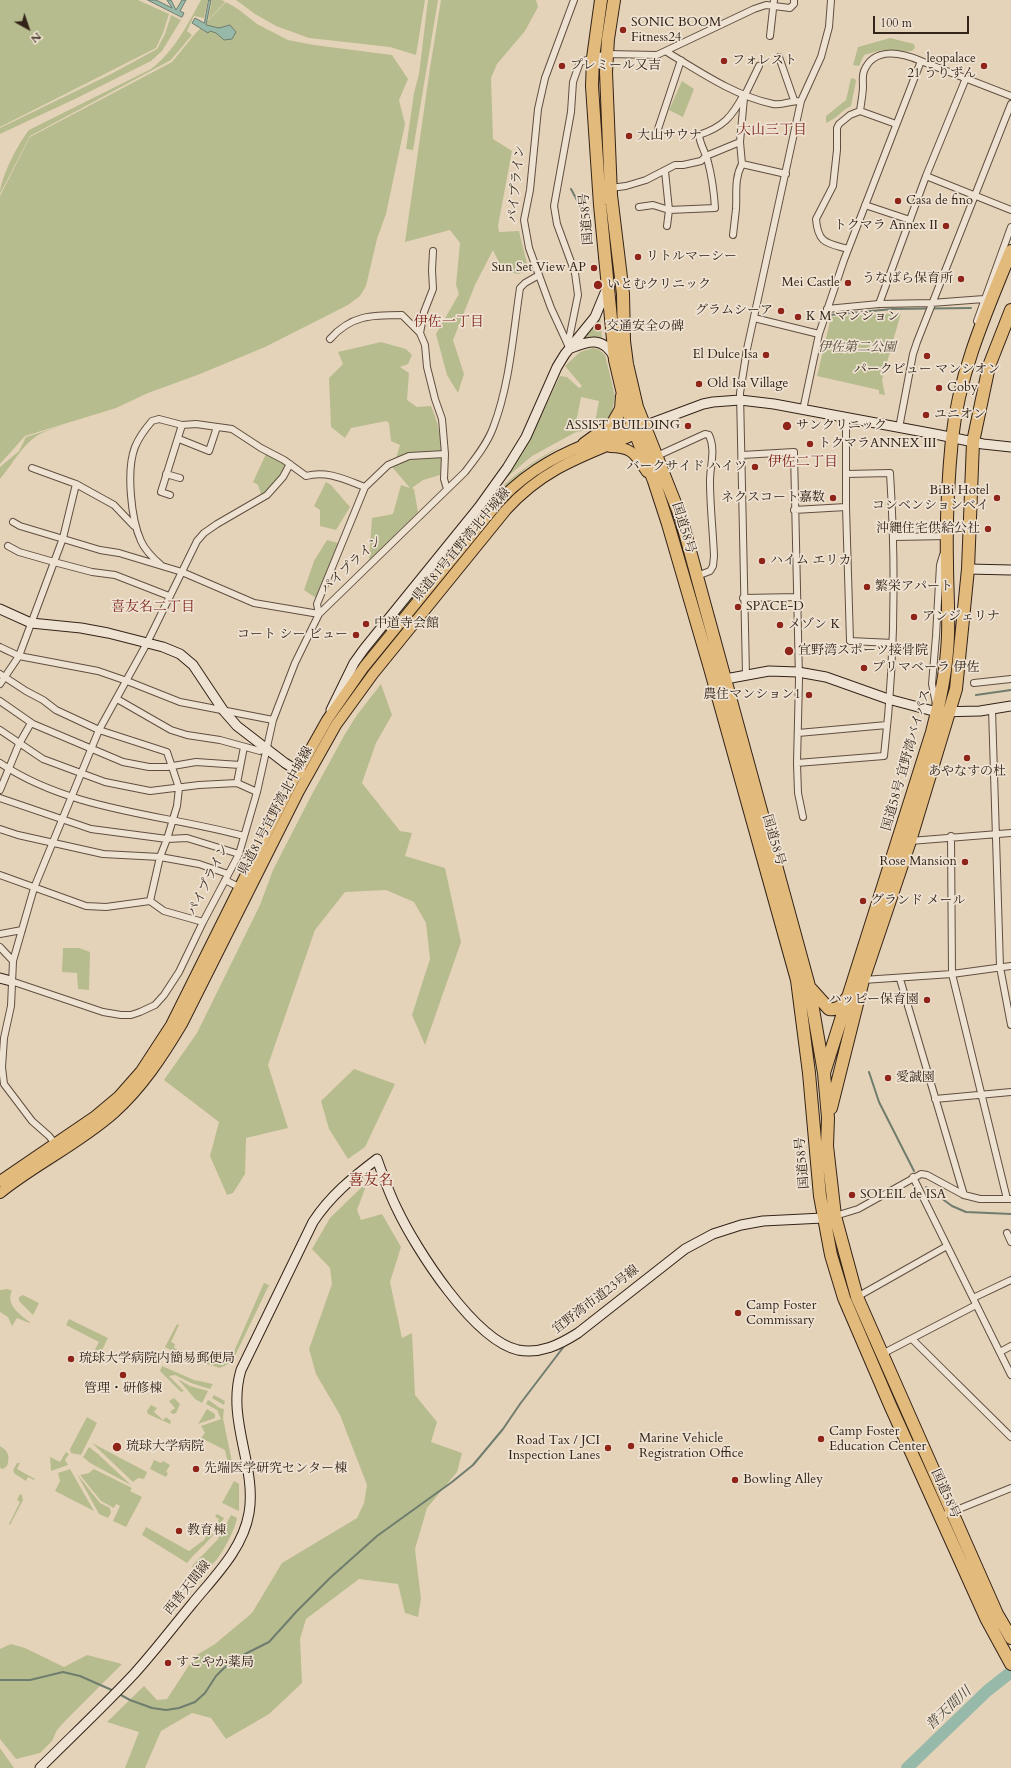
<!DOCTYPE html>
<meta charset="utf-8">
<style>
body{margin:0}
#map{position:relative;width:1011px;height:1768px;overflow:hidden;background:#e5d3b9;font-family:Cardo,serif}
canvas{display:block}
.north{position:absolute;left:8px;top:8px;width:40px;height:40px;-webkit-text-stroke:3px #eee2d2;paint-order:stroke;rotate:140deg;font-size:11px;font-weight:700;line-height:16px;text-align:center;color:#332318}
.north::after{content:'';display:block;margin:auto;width:14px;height:18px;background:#332318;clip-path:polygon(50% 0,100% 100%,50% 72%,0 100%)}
.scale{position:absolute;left:873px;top:16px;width:96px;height:18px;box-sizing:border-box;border:2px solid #332318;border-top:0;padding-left:5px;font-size:12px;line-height:14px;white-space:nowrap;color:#332318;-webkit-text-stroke:3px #eee2d2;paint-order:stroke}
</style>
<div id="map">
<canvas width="1011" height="1768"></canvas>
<div class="north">N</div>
<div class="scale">100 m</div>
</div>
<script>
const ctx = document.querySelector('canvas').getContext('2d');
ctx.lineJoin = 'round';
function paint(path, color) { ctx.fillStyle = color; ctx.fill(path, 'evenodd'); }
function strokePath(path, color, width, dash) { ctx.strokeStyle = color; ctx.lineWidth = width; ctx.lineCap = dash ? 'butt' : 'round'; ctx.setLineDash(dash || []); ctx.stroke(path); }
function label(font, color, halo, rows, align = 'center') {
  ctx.font = font + ' Cardo,"Noto Serif JP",serif'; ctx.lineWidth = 3.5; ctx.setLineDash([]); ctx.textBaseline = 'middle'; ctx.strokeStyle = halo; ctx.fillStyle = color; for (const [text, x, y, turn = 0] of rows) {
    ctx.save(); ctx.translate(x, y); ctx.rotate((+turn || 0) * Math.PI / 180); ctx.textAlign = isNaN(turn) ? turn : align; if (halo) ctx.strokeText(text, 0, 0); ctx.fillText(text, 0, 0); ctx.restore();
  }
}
const green = new Path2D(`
 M0 0H138L169 14 163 33 156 48 0 127Z
 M201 0H208L204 18 194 16 187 31 192 35 171 60 30 136 0 194C0 178 19 142 29 130L151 69C175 50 186 27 201 0Z
 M212 0H222L225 2 208 20Z
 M236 0H425L416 55 390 47 309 38 276 26 255 14Z
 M428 0H438L413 150 406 149 414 93 419 74Z
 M441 0H536L538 7 525 31 497 64 491 78 493 139 512 151 498 226 499 232 519 231 528 268 519 274 503 271 493 250 475 285 453 340 464 374 458 393 447 375 436 334 459 294 456 285 460 243 450 230 405 242 430 68Z
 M226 2 238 9 257 24 288 40 314 45 392 55 408 79 399 100 405 124 386 214 377 239 366 286 360 296 348 305 265 347 200 374 148 393 116 408 25 436 0 464V196L30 137 172 62 194 35Z
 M171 15 181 20 162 51 151 61 77 98 0 134V128L111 74 157 49 165 34Z
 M890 38 914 44 915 48 912 51 895 52 882 50 864 55 859 66 853 65 858 47Z
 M851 78 855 79 856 81 851 106C839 112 838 118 826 123V116L846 100Z
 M682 81 694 89 683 117 669 110Z
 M901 313 882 380 885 395 879 394V390L817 376 831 317Z
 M600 315 602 340 583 339Z
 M381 342 406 349 412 355 408 364 400 367 409 373 407 400 417 407 431 406C441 429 443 450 440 475L423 480 412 488 414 489 418 512 369 561 372 518 393 514 401 485 410 488 393 468 400 445 391 441 389 423 386 421 351 428 345 438 331 427 329 378 343 364 338 352Z
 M593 348 598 349 605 355 615 396 612 412 608 419 588 430 576 432 532 456 507 477 532 435 560 376 567 377 579 388 582 386 565 366 580 352ZM581 397 599 401 594 427 576 423Z
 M64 425C56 428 48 430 40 434 23 443 13 464 0 479V467L19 451 26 437Z
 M563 445 528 467 505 486 369 653 373 646 496 493C516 472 539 458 563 445Z
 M266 454 287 465 266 494H261L258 485 253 482Z
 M326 482 331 485 350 507 336 530 320 526V510L314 506Z
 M327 540 338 543 316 598 304 590 314 561Z
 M381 684 392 715 376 743 362 783 400 831 412 833 405 856 445 868 461 942 425 1045 412 1015 430 959 426 923 414 902 386 890 345 892 315 930 268 1065 288 1128 246 1138 245 1174 233 1193 227 1195 210 1156 219 1122 164 1080 197 1033 260 905 273 870 310 798 345 734 357 715Z
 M63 948H79L90 952 89 990 78 989 77 973 62 972Z
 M354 1069 395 1084 365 1147 348 1159 329 1129 321 1101Z
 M368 1181 357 1210 361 1220 382 1214 401 1247 390 1282 402 1338 412 1333 415 1395 437 1422 431 1442 462 1453 457 1472 427 1508 415 1549 421 1599 418 1617 405 1613 398 1584 359 1579 306 1619 300 1639 302 1683 269 1714 226 1739 211 1718 192 1713 161 1731 145 1768H125L139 1732 107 1722 144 1686 157 1700 167 1699 195 1656 215 1644 252 1613 282 1563 357 1518 364 1503 367 1485 340 1415 316 1374 309 1349 332 1284 330 1268 312 1249 330 1218Z
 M264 1283 269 1285 232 1362 220 1368 187 1358 165 1347 177 1324 179 1325 171 1342 175 1344 174 1348 220 1362 221 1359 223 1362 230 1358 228 1355 232 1356Z
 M8 1289 12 1291C5 1304 20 1315 30 1322L29 1323 17 1318 12 1326 8 1317 0 1312V1290Z
 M23 1295 39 1303 33 1315 19 1301V1297Z
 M69 1319 108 1338 96 1362 90 1359 99 1342 66 1325Z
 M162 1366 194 1380 213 1384 210 1389 191 1383 175 1375 169 1376 184 1391 181 1392 160 1371Z
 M178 1379 190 1386 208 1391 202 1403 195 1399Z
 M214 1395 225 1401 224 1405 212 1398Z
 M174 1398 180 1404 176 1413 173 1414 170 1412 175 1408 169 1401Z
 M208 1400C213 1402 219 1409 224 1409L223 1418 232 1462 228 1463 225 1450 201 1438 205 1433 201 1426 221 1419 217 1410 206 1404Z
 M151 1405 157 1408 154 1412 163 1420 166 1417 171 1421 170 1424 148 1414 147 1411Z
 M207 1409 215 1414V1418L198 1424Z
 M87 1417 97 1423 81 1455 71 1453 70 1449Z
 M92 1443 147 1472 144 1479 138 1478 133 1482Z
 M0 1446C9 1451 10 1457 7 1466L3 1469 0 1468Z
 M89 1447 98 1454 131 1485 90 1463 83 1457Z
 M66 1452 69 1454 65 1460 68 1465 51 1471 50 1457 60 1462Z
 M154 1460 161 1463 163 1461 170 1465 166 1472 168 1473 166 1477 150 1469Z
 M17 1463H20L17 1469 35 1479 34 1480 28 1477 26 1481 15 1474 13 1470Z
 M70 1469 94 1511 55 1491 60 1481 58 1473Z
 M94 1469 132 1488 130 1491 142 1497 126 1527 113 1521 120 1506 116 1504 114 1508 101 1501 80 1475 89 1473Z
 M77 1474 100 1503 110 1508 111 1513 108 1518 99 1514Z
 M234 1481 239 1484V1511L222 1503Z
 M20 1494 22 1495 23 1500 10 1525 9 1524 20 1502 17 1500Z
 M217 1514 224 1518C214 1539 201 1546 187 1563L142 1535 146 1527 189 1551 204 1540 208 1533 212 1534 219 1519 215 1517Z
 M231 1515 237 1518C235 1531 216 1568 203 1571 199 1572 196 1569 192 1566L218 1539Z
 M11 1644 25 1648 64 1667 87 1655 122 1664 66 1720 57 1730 52 1741 40 1753 16 1759 0 1739V1649Z
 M0 1748 14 1768H0Z`);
const water = new Path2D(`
 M148 0H156L172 8 167 0H171L176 10 182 0H186L180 11 184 13 182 17Z
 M209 0H211L206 25 219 28 230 25 236 32 232 39 224 40 216 33 210 31 208 33 192 23 195 18 204 23Z`);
const stream = new Path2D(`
 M571 189 584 213
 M830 315 892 309 971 308
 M976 695 1011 690
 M869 1072 879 1102 914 1171
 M926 1187 952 1206 966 1212 1011 1214
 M0 1680H30L63 1672 80 1676 114 1691
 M119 1694 130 1700 152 1708 166 1710 179 1708 195 1702 205 1693 216 1676 224 1668 241 1656 269 1642 297 1611 330 1578 377 1536 452 1482 473 1465 503 1429 520 1404 565 1345`);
const river = new Path2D(`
 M907 1768 987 1691 1011 1672`);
const street = new Path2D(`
 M770 36 774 0
 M667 52C700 72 735 96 773 104 783 106 791 100 801 101
 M779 57 794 100
 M745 95 759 66
 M744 98 740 142 742 164 786 174
 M860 111C861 103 863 94 863 86 863 81 862 76 864 71 874 46 902 53 921 61
 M658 129 681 60
 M665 171 669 210 667 226
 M926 176 1011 210
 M610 188 626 186 646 180 675 165H683L701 161 706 156 740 142
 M865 205 910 220
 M639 207 653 205 669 210 715 208C714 193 712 177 708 162 706 153 700 145 699 135 723 127 732 117 744 94
 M733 235C734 226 735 217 736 209 737 193 734 179 742 164
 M848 249C827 243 818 244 816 219L833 186 837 150V128L839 124 850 115 860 111 896 124
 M879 304 926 176 966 78
 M827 309 879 304 931 303 984 299
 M754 318 819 334
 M977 321 1011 227
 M420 333 424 312 433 289 432 270 433 251
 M330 339C351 315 372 315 402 315L420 333 425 345 427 367 435 399 442 419 445 454 444 479 447 489
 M568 344 578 295 575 273 557 224 554 206 571 112 573 82 580 62 607 54 657 55 754 9 766 5 790 8 794 4V0
 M568 345 551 308 529 248 524 220 530 190 538 109 545 78 574 0
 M803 410 819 334 844 260 921 61 1011 96
 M846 418V507L850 641 893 643
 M899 428 913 354 917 342 1011 104
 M179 439 209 451 217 427
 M742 455 794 452 799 679 797 763 884 756C895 662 896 568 890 473L846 474
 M657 456 705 434 709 435C716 450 710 465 710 481 710 506 713 531 714 556L713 566 710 571 697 576
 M166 474 180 478
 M76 484 114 505 134 526
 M170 495 161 492 182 425
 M794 510 846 507
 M13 522 20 526 100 550 119 553 182 572 254 603 319 614 317 604 365 487 388 465 409 456 445 454
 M894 537 947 536
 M8 546 19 552 54 562 92 572 115 575 169 596
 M161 565C154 559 145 550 141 541 131 519 126 470 135 447 139 437 146 428 152 421L159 419 182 425 196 424 232 429 261 448 284 460 306 476C327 470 346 480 365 487
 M743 598 797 597
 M0 647 19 656 98 671 127 681 180 702 273 720
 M0 674 26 691 43 700 56 710 99 730 167 752 179 788 177 806 167 839 160 857 150 901
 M746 675 740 393 747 349 801 101 821 57 829 27 831 0
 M974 683 1011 679
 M0 684 19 656 63 538 76 484 32 468
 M117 699 171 730 187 735 220 740 260 751 266 749
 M0 701 33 724 123 762 149 767H167L196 762 240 765
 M936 704 932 684 936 636 940 565 943 555
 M992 709 1000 967 1011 1025
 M0 730 43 759 105 782 150 791 199 785 237 783 257 792
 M798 733 887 725
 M0 763C71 811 163 814 244 836
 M797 763 798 793 803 817
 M237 783 244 747
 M0 790 19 744 31 723
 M0 798 91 829 167 839 187 838 239 854
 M0 829 18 835 103 854 160 857 199 864 228 874
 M951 836 952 974 1007 1199
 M910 841 1011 833
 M0 875 86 906 106 907 150 901 164 911 203 922
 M225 880 239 887
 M0 934 22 930
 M0 947 13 961
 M900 979 964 1195
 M863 980 952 974 1011 966
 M11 981 103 1012 121 1015H131L140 1012 155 1005 164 995 179 972 203 922 239 854 257 792 273 720 295 663 319 614 465 472C475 459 487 444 493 428 510 384 513 334 520 288L525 283 539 275
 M935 1099 1011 1092
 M57 1146 49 1136 32 1121 4 1084 2 1067 4 1038 11 1006 13 961 34 888 99 730 147 643 197 541 204 533 217 524 267 495 283 477 290 464
 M913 1177 1011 1375
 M835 1216 858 1209 921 1174 927 1175 964 1195 980 1199H1011
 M1007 1233 1011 1242
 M857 1297 947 1246
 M973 1298 1011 1280
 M912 1339 1011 1437
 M1000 1352 1011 1346
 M882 1354 976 1305
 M939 1517 1011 1488`);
const secondary = new Path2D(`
 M571 348C588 341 603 336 614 357
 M644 426 703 404 713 402 740 400 774 404 940 435 983 444 1011 447
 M968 569 1011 570
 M0 609 31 623 81 628 108 633 163 647 180 654 193 665 223 710 237 726 285 763 304 775
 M720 680 769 671 798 672 826 677 888 699 937 712 980 711 1011 706
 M331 710 354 663 364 649 479 507 507 468 526 437 557 367 565 354 595 317 607 288
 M0 978 11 981
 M40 1768C71 1737 104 1706 134 1674 154 1652 173 1627 192 1604 214 1577 243 1549 249 1513 257 1466 226 1420 241 1370L313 1222C330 1196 352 1178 377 1159 383 1176 389 1193 397 1209 416 1249 474 1340 518 1350 541 1354 559 1345 578 1333L685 1249 713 1234 741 1225 763 1221 823 1218`);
const primary = new Path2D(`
 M610 447C633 447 635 455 647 472
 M0 1181 94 1117 119 1096 141 1071 171 1025 290 786 327 720 364 667 501 499C530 469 563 452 602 438 614 433 627 427 640 426
 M0 1193C36 1164 79 1144 114 1113 142 1088 163 1056 182 1024L299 791 336 725 373 674 506 510C545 467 584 456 636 434L641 429`);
const highway = new Path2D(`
 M601 0 593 58 592 86 600 205 615 360 623 394 633 427 654 481 668 524 710 668 797 980 809 1073 820 1196 831 1255 844 1298 890 1405 987 1620 1011 1664
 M614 0 608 39 606 72 611 195 623 294 624 341 627 364 637 407 681 518 809 986 824 1073 828 1118 827 1146 835 1216 857 1297 997 1614 1011 1638
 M584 444 613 423 621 409 622 396
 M811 989 829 1009C838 1010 843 1006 847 998
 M824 1073 932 732C939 705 945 679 947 651 950 623 947 592 947 563 946 522 948 480 952 439 959 373 986 312 1011 251
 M831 1108 863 980 910 841 956 689 968 569 973 442 989 366 1011 310`);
const markers = [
 [623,30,4,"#8f2418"],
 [724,61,4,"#8f2418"],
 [562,66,4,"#8f2418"],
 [984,66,4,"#8f2418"],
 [629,136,4,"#8f2418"],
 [898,201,4,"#8f2418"],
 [946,226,4,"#8f2418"],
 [638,257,4,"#8f2418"],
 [594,268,4,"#8f2418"],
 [961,279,4,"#8f2418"],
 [848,283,4,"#8f2418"],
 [598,285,5,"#8f2418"],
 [781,311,4,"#8f2418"],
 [798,317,4,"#8f2418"],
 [598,327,4,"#8f2418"],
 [766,355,4,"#8f2418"],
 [927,356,4,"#8f2418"],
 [699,384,4,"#8f2418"],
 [939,388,4,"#8f2418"],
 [926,415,4,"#8f2418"],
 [688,426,4,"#8f2418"],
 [787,426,5,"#8f2418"],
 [810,444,4,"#8f2418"],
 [755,467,4,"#8f2418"],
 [833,498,4,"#8f2418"],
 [997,498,4,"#8f2418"],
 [988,529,4,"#8f2418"],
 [762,561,4,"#8f2418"],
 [867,587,4,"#8f2418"],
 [738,607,4,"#8f2418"],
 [914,617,4,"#8f2418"],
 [366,624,4,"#8f2418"],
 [780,625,4,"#8f2418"],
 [356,635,4,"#8f2418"],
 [789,651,5,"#8f2418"],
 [864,668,4,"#8f2418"],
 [809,695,4,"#8f2418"],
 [967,758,4,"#8f2418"],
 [965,862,4,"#8f2418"],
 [863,901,4,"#8f2418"],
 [927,1000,4,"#8f2418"],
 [888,1078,4,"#8f2418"],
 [852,1195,4,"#8f2418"],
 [738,1313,4,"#8f2418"],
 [71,1359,4,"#8f2418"],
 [123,1375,4,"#8f2418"],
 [821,1439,4,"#8f2418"],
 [631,1446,4,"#8f2418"],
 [117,1447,5,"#8f2418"],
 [608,1448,4,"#8f2418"],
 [196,1469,4,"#8f2418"],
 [735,1480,4,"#8f2418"],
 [179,1531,4,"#8f2418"],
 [168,1663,4,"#8f2418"]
];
const poiNames = [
 ["SONIC BOOM",631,23],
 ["Fitness24",631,38],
 ["leopalace",976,59,"right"],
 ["21 うりずん",976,74,"right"],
 ["フォレスト",732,61],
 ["プレミール又吉",570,66],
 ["大山サウナ",637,136],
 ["Casa de fino",906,201],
 ["トクマラ Annex II",938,226,"right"],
 ["リトルマーシー",646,257],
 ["Sun Set View AP",586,268,"right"],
 ["うなばら保育所",953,279,"right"],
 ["Mei Castle",840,283,"right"],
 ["いとむクリニック",607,285],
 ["グラムシーア",773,311,"right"],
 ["K M マンション",806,317],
 ["交通安全の碑",606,327],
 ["El Dulce Isa",758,355,"right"],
 ["パークビュー マンシオン",927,370,"center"],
 ["Old Isa Village",707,384],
 ["Coby",947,388],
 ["ユニオン",934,415],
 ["ASSIST BUILDING",680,426,"right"],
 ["サンクリニック",796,426],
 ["トクマラANNEX III",818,444],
 ["バークサイド ハイツ",747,467,"right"],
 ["BiBi Hotel",989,491,"right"],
 ["コンベンションベイ",989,506,"right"],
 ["ネクスコート嘉数",825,498,"right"],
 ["沖縄住宅供給公社",980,529,"right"],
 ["ハイム エリカ",770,561],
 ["繁栄アパート",875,587],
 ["SPACE-D",746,607],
 ["アンジェリナ",922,617],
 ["中道寺会館",374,624],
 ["メゾン K",788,625],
 ["コート シー ビュー",348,635,"right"],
 ["宜野湾スポーツ接骨院",798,651],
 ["プリマベーラ 伊佐",872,668],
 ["農住マンション1",801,695,"right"],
 ["あやなすの杜",967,772,"center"],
 ["Rose Mansion",957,862,"right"],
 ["グランド メール",871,901],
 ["ハッピー保育園",919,1000,"right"],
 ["愛誠園",896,1078],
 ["SOLEIL de ISA",860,1195],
 ["Camp Foster",746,1306],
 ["Commissary",746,1321],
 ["琉球大学病院内簡易郵便局",79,1359],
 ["管理・研修棟",123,1389,"center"],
 ["Camp Foster",829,1432],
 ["Education Center",829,1447],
 ["Marine Vehicle",639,1439],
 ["Registration Office",639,1454],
 ["Road Tax / JCI",600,1441,"right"],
 ["Inspection Lanes",600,1456,"right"],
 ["琉球大学病院",126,1447],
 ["先端医学研究センター棟",204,1469],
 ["Bowling Alley",743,1480],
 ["教育棟",187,1531],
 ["すこやか薬局",176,1663]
];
const streetNames = [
 ["パイプライン",517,184,-84],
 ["国道58号",587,219,-95],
 ["国道58号",683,528,73],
 ["県道81号宜野湾北中城線",462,545,-50],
 ["パイプライン",352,565,-43],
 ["国道58号 宜野湾バイパス",907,760,-74],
 ["県道81号宜野湾北中城線",276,811,-62],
 ["国道58号",773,840,74],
 ["パイプライン",209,880,-64],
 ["国道58号",803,1163,-95],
 ["宜野湾市道23号線",596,1300,-37],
 ["国道58号",945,1494,66],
 ["西普天間線",188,1588,-51]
];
const parkNames = [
 ["伊佐第二公園",857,348]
];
const neighbourhoodNames = [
 ["大山三丁目",772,131],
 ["伊佐一丁目",449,323],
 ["伊佐二丁目",803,463],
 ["喜友名二丁目",153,608]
];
const waterNames = [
 ["普天間川",949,1709,-43]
];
const quarterNames = [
 ["喜友名",371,1182]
];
paint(green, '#b7bc8e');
paint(water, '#97b9a9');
strokePath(water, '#6f7d6f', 1);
strokePath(stream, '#6f7d6f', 2);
strokePath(river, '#97b9a9', 12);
strokePath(street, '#604f40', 8);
strokePath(secondary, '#332318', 11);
strokePath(primary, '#332318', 12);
strokePath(highway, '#332318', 14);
strokePath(street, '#eee2d2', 6);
strokePath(secondary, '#eee2d2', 9);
strokePath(primary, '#e2ba7c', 10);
strokePath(highway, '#e2ba7c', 12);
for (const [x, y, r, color] of markers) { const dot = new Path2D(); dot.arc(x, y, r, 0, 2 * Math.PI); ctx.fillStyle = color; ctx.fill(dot); strokePath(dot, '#eee2d2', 1.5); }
label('13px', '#332318', '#eee2d2', poiNames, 'left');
label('13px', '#332318', '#eee2d2', streetNames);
label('italic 13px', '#544936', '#eee2d2', parkNames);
label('14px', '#7a1f14', '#eee2d2', neighbourhoodNames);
label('italic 14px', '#4c483c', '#eee2d2', waterNames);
label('15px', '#7a1f14', '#eee2d2', quarterNames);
</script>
